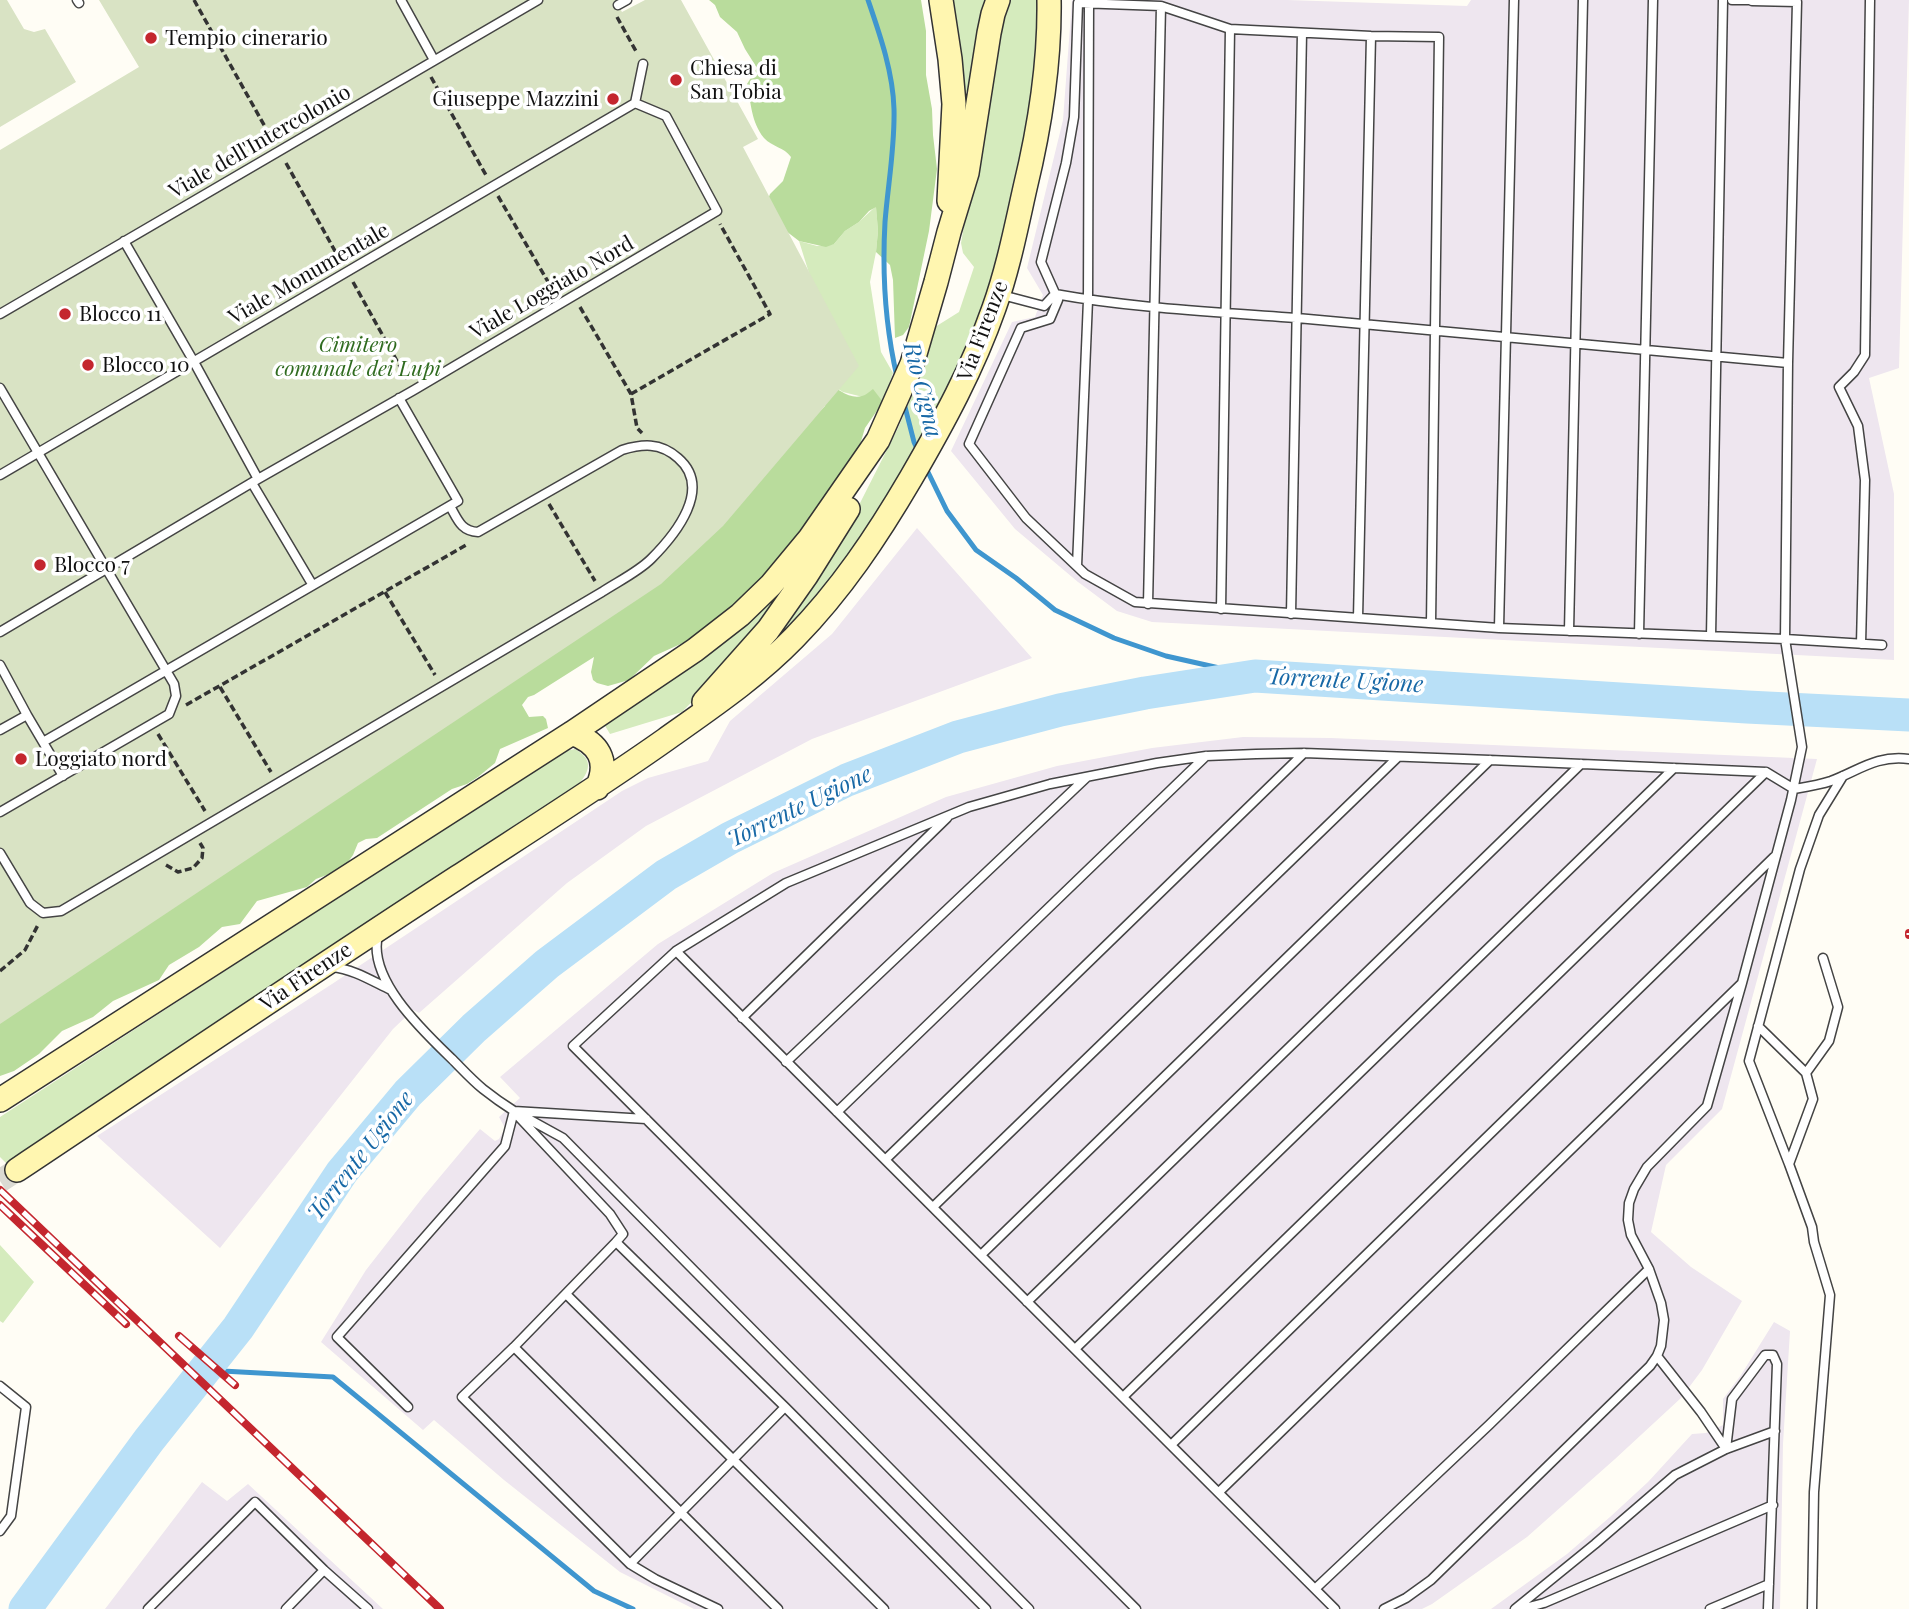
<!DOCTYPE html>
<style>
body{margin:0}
canvas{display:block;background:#fffdf5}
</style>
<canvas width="1909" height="1609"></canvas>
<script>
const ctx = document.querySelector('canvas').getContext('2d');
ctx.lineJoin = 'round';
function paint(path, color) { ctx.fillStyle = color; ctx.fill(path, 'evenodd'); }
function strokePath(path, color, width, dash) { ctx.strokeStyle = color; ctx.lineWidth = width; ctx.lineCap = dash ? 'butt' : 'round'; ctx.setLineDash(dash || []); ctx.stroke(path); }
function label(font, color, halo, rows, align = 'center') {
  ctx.font = font + ' "Playfair Display",serif'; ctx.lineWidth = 7; ctx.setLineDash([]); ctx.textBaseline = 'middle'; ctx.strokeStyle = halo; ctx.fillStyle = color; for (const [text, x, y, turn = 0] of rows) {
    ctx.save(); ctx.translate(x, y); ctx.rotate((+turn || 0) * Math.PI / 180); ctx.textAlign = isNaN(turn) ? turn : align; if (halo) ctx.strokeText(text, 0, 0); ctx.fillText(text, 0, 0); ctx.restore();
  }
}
const industrial = new Path2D(`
 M1072 0H1287L1467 6 1471 0H1909L1899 368 1869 378 1894 494V660L1152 622 1117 611 1078 582 1015 529 951 451 1012 322 1035 317 1043 295 1027 268 1063 120Z
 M917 528 1032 658 812 739 646 826 567 883 419 1013 413 1010 393 1029 220 1248 97 1136 332 984 622 791 648 778 708 761 730 721 832 634Z
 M1243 737 1331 738 1817 759 1722 1109 1666 1165 1651 1232 1691 1267 1742 1301 1702 1370 1681 1398 1615 1459 1527 1537 1432 1604 1422 1609H694L620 1572 504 1480 434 1420 423 1430 321 1342 366 1270 423 1197 480 1129 495 1141 499 1139 505 1128 499 1117 520 1098 500 1077 658 944 773 873 946 797 1057 766 1152 748Z
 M1774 1322 1790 1331 1783 1444 1780 1609H1491L1567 1554 1610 1517 1648 1482 1692 1434 1706 1433 1723 1425V1399L1741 1375Z
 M202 1482 227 1501 248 1484 383 1609H105Z`);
const green = new Path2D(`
 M951 0H987L980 26 968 90 964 94Z
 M1007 0H1039L1034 118 982 317 959 376 856 553 775 644 770 640 858 507 898 428 916 386 935 327 959 312 974 267 963 253 961 243 996 44Z
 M876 206 878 231 876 252 870 282 881 352 893 373 883 402 843 392 827 382 813 286 799 241 817 246 834 244 845 231 859 222Z
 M783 586 787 588 721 672 682 712 610 734 604 724Z
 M575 749C594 760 590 771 578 785L8 1165 0 1157V1117L534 770 561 752Z
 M0 1245 34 1282 3 1323 0 1321Z`);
const forest = new Path2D(`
 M709 0H921L926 31V75L932 109 933 135 937 169 929 231 909 327 903 335 895 338 893 280 890 265 876 252 878 231 876 207 869 211 859 222 845 231 834 244 826 247 799 241 786 231 767 202 770 194 783 181 791 157C784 147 772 147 764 138 751 122 751 102 747 84L757 68 745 49 737 32 720 17 715 5Z
 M827 382C836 388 850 400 862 396 866 395 869 392 873 389L883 402 865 428 856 458 849 470 751 597 694 638 654 656 629 680 608 686 597 683 593 680 591 672 594 657 534 695 528 697 522 705 529 717 543 716 546 719 548 728 500 749 495 763 478 777 467 784 452 789 377 838 366 839 358 843 353 855 345 866 332 873 316 879 307 887 257 901 240 924 222 927 199 947 169 965 159 980 113 1001 93 1017 62 1031 39 1054 14 1071 0 1076V927L813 418 825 406Z`);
const cemetery = new Path2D(`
 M0 0H7L24 29 34 32 45 29 76 82 0 127Z
 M99 0H615L622 12 645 0H681L758 139 743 147 859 366 723 526 661 584 0 1024V150L139 67Z`);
const stream = new Path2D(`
 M868 0C880 35 893 72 894 109 895 147 888 184 885 222 882 275 885 325 897 377
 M904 403 914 442 918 451
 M925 466 947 511 976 550 1016 578 1055 610 1114 638 1166 656 1255 676
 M204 1370 333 1377 594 1591 633 1609`);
const river = new Path2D(`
 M25 1609 149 1440 238 1328 342 1172 408 1093 474 1028 547 964 666 875 730 838 847 780 958 737 1060 710 1145 693 1255 676 1747 707 1909 715`);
const secondaryTunnel = new Path2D(`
 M0 1181 17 1170`);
const path = new Path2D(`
 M194 0 273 141
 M617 17 637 53
 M431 77 487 177
 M286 163 340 260
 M498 196 554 292
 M353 282 407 379
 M580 307 631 394 637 428 642 433
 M631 394 770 314 720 224
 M549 504 595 581
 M385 592 435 675
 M220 687 271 772
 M186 705 468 544
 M158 734 205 811
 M166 865 178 872 193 868 202 858 203 848 200 843
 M0 971 25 950 38 925`);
const lane = new Path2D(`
 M77 0 79 3
 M401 0 434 60
 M1732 0H1752
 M1752 1 1797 2 1788 363
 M618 5 627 0
 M124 241 194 362 258 479
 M1002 295 1044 306 1055 294C1138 309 1224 312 1308 319 1468 334 1628 349 1788 363L1785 639 1499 628 1135 602 1085 574 1026 518 969 444 1021 328 1050 319 1058 300 1041 262 1066 163 1074 117 1078 3 1161 6 1230 29 1371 36 1439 37 1431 623
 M0 314 538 0
 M0 388 174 684 176 696 169 714 0 812
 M0 475 635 103
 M252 483 312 584
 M1077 566 1088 300 1089 2
 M1148 604 1161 6
 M1221 609 1230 29
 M1291 614 1302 33
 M1358 618 1371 36
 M1499 628 1514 0
 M1569 631 1583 0
 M0 632 258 479 414 390 717 211 666 116 635 103 643 64
 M1639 634 1653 0
 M1711 636 1723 0
 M1861 644 1865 480 1858 426 1839 387 1854 372 1865 355 1870 0
 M0 665 27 715 0 730
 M27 715 63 776
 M43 742 458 501 399 398
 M0 853 30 903 43 913 61 911 602 592C617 582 638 572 651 559 676 534 713 488 678 458 660 442 642 444 622 450L478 532C461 531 458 520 450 506
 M378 935C367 979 423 1031 452 1059 462 1069 472 1080 483 1089 493 1097 503 1104 514 1111L505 1146 337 1337 408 1407
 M676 951 1335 1609
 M332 967C353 969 372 981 391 990
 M742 1018 947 818
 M1758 1026 1806 1073 1813 1099 1789 1164 1749 1061 1800 869 1819 815 1843 776
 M786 1062 1087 777
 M1806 1073 1829 1041 1838 1007 1823 958
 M837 1112 1206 756
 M518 1116 610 1214 623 1234 616 1242
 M646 1119 514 1111 563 1138 1029 1609
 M886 1159 1304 753
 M1789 1164 1812 1227 1814 1242 1830 1295 1814 1492 1812 1609
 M933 1207 1398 757
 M981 1255 1490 760
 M566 1294 884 1609
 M1027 1302 1581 764
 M514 1347 778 1609
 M1075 1349 1674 768
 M1657 1356 1701 1412 1726 1449
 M0 1386 26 1407 11 1516 0 1531
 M1123 1397 1766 772
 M1171 1445 1774 857
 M1726 1449 1732 1399 1765 1355H1773L1777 1364 1768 1609
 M1219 1492 1741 984
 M630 1564 785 1407
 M1315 1589 1489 1425 1649 1269
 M148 1609 255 1502 324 1570 368 1609
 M286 1609 324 1570
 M718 1609 655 1579 630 1564 462 1397 514 1347 616 1242 785 1407 986 1609
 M1136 1609 573 1046 676 951 786 883 969 807 1050 784 1157 763 1206 756 1256 754 1304 753 1490 760 1766 772 1794 789C1806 787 1819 785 1831 781 1860 770 1876 755 1909 759
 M1384 1609 1406 1598 1431 1580 1650 1366 1657 1356 1661 1346 1664 1320 1661 1303 1649 1269 1631 1235 1628 1220 1629 1203 1634 1189 1647 1167 1707 1106 1742 983 1791 800 1802 747 1785 639 1882 645
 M1515 1609 1595 1544 1675 1475 1726 1449 1775 1431
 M1521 1609 1544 1603 1773 1505
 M1710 1609 1769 1584`);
const secondary = new Path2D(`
 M941 0 950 59 954 104 949 201
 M704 702 768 630 806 576 848 509
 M572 733C598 743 610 760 597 788
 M0 1100 572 733 695 650 740 615 771 585 810 538 878 440 912 364 936 282 949 232 967 173 989 33 993 14 998 0
 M17 1170C164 1072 310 973 458 877 527 832 597 788 665 740 710 708 755 678 794 638 841 590 877 536 911 478 943 423 973 368 994 308 1008 269 1016 228 1025 188 1040 126 1050 64 1049 0`);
const rail = new Path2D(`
 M1909 935V933
 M0 1190 440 1609
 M0 1205 126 1324
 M179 1336 235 1385`);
const markers = [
 [151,38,7,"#c4262e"],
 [676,80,7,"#c4262e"],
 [613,99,7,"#c4262e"],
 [65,314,7,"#c4262e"],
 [88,365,7,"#c4262e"],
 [40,565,7,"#c4262e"],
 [21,759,7,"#c4262e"]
];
const poiNames = [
 ["Tempio cinerario",165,38],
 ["Chiesa di",690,68],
 ["San Tobia",690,92],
 ["Giuseppe Mazzini",599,99,"right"],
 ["Blocco 11",79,314],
 ["Blocco 10",102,365],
 ["Blocco 7",54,565],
 ["Loggiato nord",35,759]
];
const streetNames = [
 ["Viale dell'Intercolonio",260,142,-30],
 ["Viale Monumentale",309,274,-30],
 ["Viale Loggiato Nord",552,288,-30],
 ["Via Firenze",983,331,-69],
 ["Via Firenze",306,977,-34]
];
const parkNames = [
 ["Cimitero",358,345],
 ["comunale dei Lupi",358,369]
];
const waterNames = [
 ["Rio Cigna",922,390,76],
 ["Torrente Ugione",1345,681,3],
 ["Torrente Ugione",800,807,-26],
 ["Torrente Ugione",361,1156,-52]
];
paint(industrial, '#eee6ef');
paint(green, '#d5ebbd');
paint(forest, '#b9dc9c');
paint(cemetery, '#d9e3c4');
strokePath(stream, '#3f96cf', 5);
strokePath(river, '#b9e0f7', 33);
strokePath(secondaryTunnel, '#dbdad3', 23, [23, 11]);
strokePath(lane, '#444', 11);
strokePath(secondary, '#333', 26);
strokePath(path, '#333', 3.5, [7, 3.5]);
strokePath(lane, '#fff', 8);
strokePath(secondary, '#fff6b0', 23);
strokePath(rail, '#c4262e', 8);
strokePath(rail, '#fff', 5, [16]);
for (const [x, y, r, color] of markers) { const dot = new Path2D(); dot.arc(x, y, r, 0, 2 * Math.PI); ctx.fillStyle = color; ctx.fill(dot); strokePath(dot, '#fff', 2.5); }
label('21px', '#111', '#fff', poiNames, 'left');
label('21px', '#111', '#fff', streetNames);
label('italic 21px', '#2f6b1f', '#fff', parkNames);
label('italic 23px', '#1768a6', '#fff', waterNames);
</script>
